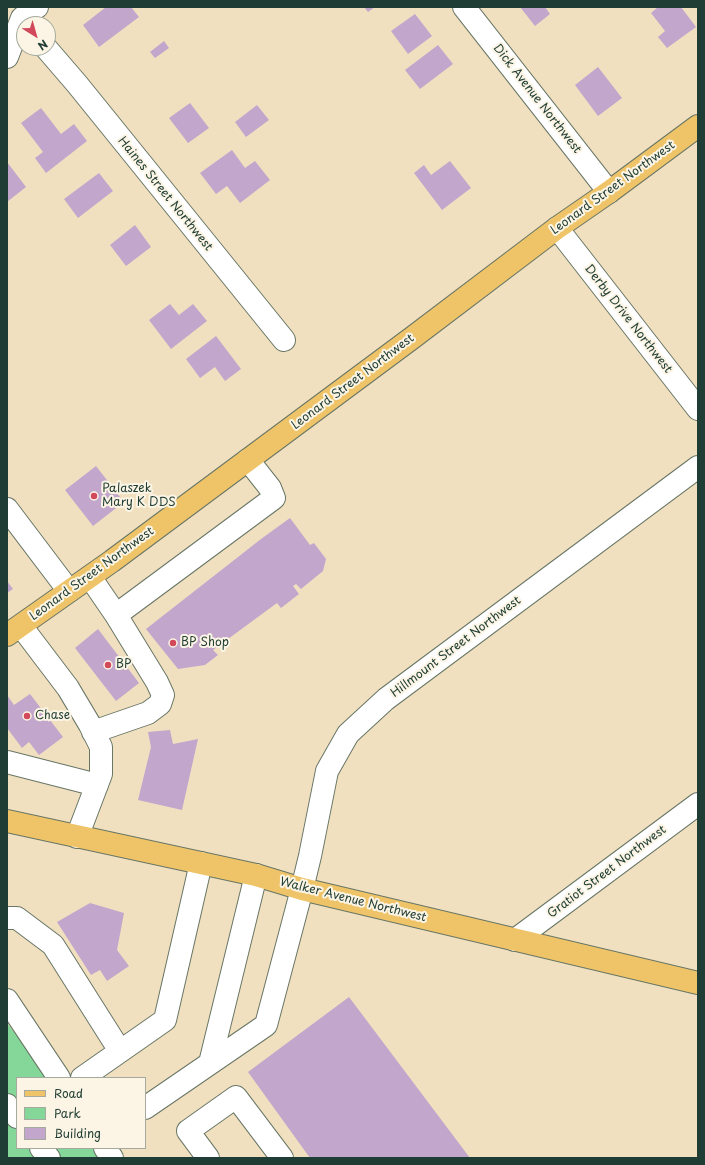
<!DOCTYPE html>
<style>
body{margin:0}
#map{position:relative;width:705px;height:1165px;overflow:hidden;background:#f1e0c0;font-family:"Playpen Sans",sans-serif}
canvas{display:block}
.frame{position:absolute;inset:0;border:8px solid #1f3d34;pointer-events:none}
.legend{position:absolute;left:16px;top:1077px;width:130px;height:72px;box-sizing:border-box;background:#fcf5e5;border:1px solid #a4ab9e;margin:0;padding:5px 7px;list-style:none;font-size:12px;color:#1f3d34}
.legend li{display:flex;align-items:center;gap:8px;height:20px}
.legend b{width:20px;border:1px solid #a4ab9e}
.north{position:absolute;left:16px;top:16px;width:40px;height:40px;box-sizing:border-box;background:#fcf5e5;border:1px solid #a4ab9e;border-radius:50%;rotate:143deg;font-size:11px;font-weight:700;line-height:16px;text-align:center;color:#1f3d34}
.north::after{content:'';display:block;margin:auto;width:14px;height:18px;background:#d1495b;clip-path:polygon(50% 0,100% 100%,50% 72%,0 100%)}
</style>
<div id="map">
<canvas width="705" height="1165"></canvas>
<div class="frame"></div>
<ul class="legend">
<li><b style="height:5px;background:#efc469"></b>Road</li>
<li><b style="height:11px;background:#84d799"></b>Park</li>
<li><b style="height:11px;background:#c2a6cc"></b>Building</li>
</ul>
<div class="north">N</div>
</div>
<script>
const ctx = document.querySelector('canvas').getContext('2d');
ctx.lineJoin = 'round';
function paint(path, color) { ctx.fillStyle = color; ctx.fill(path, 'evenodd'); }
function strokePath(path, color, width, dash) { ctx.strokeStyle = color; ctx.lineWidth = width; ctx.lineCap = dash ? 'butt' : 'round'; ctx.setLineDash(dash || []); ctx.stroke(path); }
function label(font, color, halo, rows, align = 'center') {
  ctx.font = font + ' "Playpen Sans",sans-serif'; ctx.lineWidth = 4; ctx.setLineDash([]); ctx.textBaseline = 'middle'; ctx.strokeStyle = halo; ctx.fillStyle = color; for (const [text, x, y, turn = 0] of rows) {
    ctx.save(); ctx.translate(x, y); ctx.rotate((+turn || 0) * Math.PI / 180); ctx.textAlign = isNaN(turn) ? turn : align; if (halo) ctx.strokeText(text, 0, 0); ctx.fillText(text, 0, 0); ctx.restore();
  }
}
const green = new Path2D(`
 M7 1023 49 1078H17V1148H103L110 1158H7Z`);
const building = new Path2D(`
 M106 7H131L139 17 99 47 83 25Z
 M364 7H375L368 12Z
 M520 7H545L550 14 535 26Z
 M658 7H681L696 27 667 48 658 37 665 31 651 13Z
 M415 14 432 36 408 54 391 31Z
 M164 41 169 48 155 58 150 52Z
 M438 45 453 64 420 89 405 70Z
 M598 67 622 98 598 116 575 85Z
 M190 103 209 128 188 143 169 118Z
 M257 105 269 120 246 137 235 122Z
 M41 108 61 134 74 124 87 141 46 173 35 158 43 152 21 123Z
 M232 150 245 168 255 161 270 180 240 203 227 186 216 194 200 173Z
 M450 161 471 188 442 210 414 173 424 165 431 175Z
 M7 162 26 187 7 202Z
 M99 173 113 191 78 218 64 199Z
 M135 225 151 247 126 266 110 245Z
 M170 304 179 315 193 304 207 321 171 349 149 320Z
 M216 336 241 369 225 381 215 367 200 378 186 359Z
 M96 466 124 502 93 526 65 490Z
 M290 518 310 545 314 543 326 559 323 571 301 589 296 584 293 586 299 594 281 608 277 603 213 650 218 655 205 665 178 669 146 629 261 539Z
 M7 581 13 589 7 593Z
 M98 629 139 683 116 701 75 648Z
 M30 694 63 737 39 755 29 742 22 748 7 728V695L14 705Z
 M170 730 173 744 198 739 182 810 138 800 151 747 148 732Z
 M90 903 124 913 117 950 129 966 107 981 100 970 91 975 57 922Z
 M349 997 470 1158H310L248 1072Z`);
const minor = new Path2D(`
 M464 7 609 192
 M46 48 77 84 284 340
 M7 57 22 18 37 7
 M557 228 698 409
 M7 509 69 591
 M90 577 116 615 274 498 270 488 248 460
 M21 626 68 688 90 725 101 747V774L77 837
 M93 732 148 713 160 704 163 695 157 682 116 615
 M7 762 97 785
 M7 918H17L53 945 120 1051
 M515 940 698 804
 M7 1000 59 1078
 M210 1063 256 875
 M82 1078 165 1020 201 863
 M7 1105 17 1117
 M145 1108 266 1025 302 889 310 856 327 771 348 734 386 699 698 467
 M41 1148 49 1158
 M105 1148 112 1158
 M208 1158 188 1131 236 1097 282 1158`);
const major = new Path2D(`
 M7 635 112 561 412 338 557 228 609 192 698 126
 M7 821 256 875 302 889 698 983`);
const markers = [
 [94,496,4,"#d1495b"],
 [173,643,4,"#d1495b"],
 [108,665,4,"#d1495b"],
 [27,716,4,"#d1495b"]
];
const streetNames = [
 ["Dick Avenue Northwest",537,99,52],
 ["Leonard Street Northwest",613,188,-36],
 ["Haines Street Northwest",165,194,51],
 ["Derby Drive Northwest",628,319,52],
 ["Leonard Street Northwest",353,382,-37],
 ["Leonard Street Northwest",92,574,-36],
 ["Hillmount Street Northwest",456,647,-37],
 ["Gratiot Street Northwest",607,872,-37],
 ["Walker Avenue Northwest",353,900,14]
];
const poiNames = [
 ["Palaszek",102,489],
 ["Mary K DDS",102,503],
 ["BP Shop",181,643],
 ["BP",116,665],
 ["Chase",35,716]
];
paint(green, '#84d799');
paint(building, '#c2a6cc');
strokePath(minor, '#687665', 24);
strokePath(major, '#687665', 24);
strokePath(minor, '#fff', 22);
strokePath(major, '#efc469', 22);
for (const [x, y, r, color] of markers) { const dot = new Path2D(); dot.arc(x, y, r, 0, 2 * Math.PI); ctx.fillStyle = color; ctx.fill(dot); strokePath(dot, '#fcf5e5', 1.5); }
label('12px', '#1f3d34', '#fcf5e5', streetNames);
label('12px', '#1f3d34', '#fcf5e5', poiNames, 'left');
</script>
